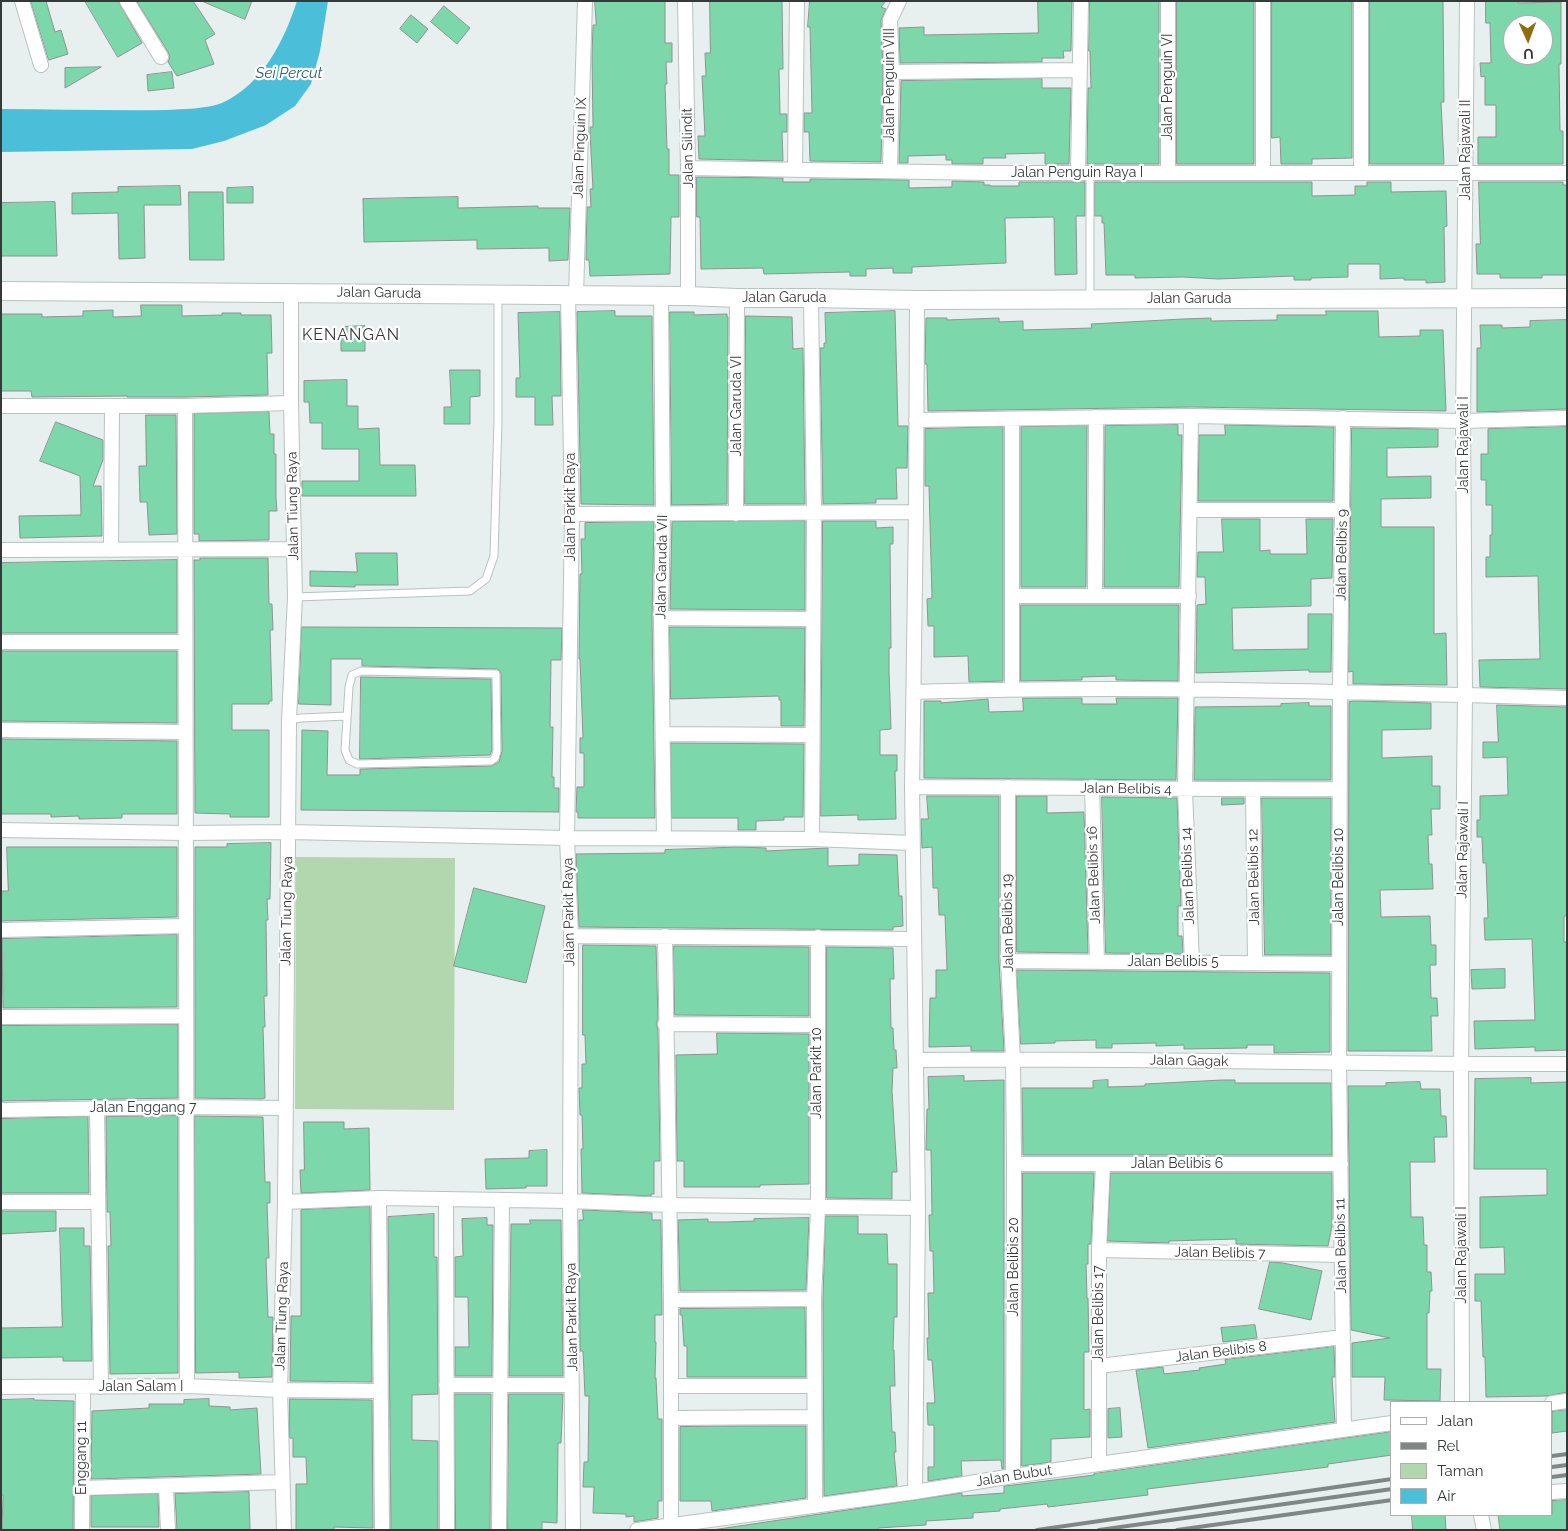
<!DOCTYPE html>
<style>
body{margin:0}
#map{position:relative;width:1568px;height:1531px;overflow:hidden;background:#e7f0ee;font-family:Raleway,sans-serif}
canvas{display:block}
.frame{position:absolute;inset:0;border:2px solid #353938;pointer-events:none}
.legend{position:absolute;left:1390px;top:1401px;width:162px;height:115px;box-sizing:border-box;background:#fff;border:1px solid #aeb0af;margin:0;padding:6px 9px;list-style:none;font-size:15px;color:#353938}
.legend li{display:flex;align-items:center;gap:10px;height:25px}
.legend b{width:25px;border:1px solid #aeb0af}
.north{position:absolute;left:1503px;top:15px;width:50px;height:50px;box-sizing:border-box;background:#fff;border:1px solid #aeb0af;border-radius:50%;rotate:178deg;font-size:14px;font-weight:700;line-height:20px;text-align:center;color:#353938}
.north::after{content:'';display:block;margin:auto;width:18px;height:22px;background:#8e6d10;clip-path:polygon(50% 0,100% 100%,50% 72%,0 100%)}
</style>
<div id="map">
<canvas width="1568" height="1531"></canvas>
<div class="frame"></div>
<ul class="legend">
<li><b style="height:6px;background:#fff"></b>Jalan</li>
<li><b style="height:6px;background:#808684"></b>Rel</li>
<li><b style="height:14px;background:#b2d6ae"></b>Taman</li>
<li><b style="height:14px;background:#4bbeda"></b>Air</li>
</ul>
<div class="north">U</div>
</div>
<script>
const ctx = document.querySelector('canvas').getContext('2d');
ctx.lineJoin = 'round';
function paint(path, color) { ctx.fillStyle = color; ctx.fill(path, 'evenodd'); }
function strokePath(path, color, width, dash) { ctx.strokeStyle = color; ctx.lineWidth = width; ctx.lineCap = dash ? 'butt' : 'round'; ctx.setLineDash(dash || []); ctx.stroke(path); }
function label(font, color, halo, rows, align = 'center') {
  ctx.font = font + ' Raleway,sans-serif'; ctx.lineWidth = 4.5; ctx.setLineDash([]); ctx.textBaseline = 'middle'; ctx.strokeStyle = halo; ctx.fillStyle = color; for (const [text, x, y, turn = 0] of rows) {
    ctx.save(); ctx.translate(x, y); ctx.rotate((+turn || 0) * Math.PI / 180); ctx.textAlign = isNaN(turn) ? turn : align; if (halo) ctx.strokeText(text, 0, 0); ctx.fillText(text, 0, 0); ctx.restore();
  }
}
const green = new Path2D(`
 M296 857 455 858 454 1110 295 1109Z`);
const water = new Path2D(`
 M297 1H328L320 51 311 84 295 106 266 125 224 141 192 149 1 152V109C56 109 111 111 166 110 182 109 207 109 222 103 263 84 284 41 297 1Z`);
const building = new Path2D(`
 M31 1H46L55 32 61 30 68 54 49 60Z
 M85 1H118L142 43 118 57Z
 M137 1H193L215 34 205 40 214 64 177 76 168 62 170 57 168 52Z
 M202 1H252L245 19Z
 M595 1H665V43H672V62H666L667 84H665L667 149H669V175H679V217H671L670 274 590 276 589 260H586L587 207H591L590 189H593L590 133V127H593L592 56 593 25H596Z
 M710 1H782L783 69H779L780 114H787V132H782L783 161 699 159 698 136H705L702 76H706L705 53H710Z
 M810 1H886L881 7 886 9 881 20 883 72 881 162 810 161 809 132H804V113H812L810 27H808Z
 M1038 1H1072L1071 51H1063L1064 58H1042V62L900 63 899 28 924 27V35L1038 33Z
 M1090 1H1159V164H1087L1088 88H1091L1090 51H1089Z
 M1177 1H1254V164H1177Z
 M1272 1H1352V158L1312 159V164H1281L1280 137 1272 138Z
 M1370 1H1443L1444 102H1441L1444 164H1370Z
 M1486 1H1518V3L1561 2V64H1559L1560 131H1563V164H1478V137H1496V105H1485V76L1481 77 1480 63H1491L1490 23H1486ZM1513 25H1543V55H1513Z
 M444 6 470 28 457 44 431 22Z
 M411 15 428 29 417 43 400 29Z
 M101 67 65 88V68Z
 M172 72 174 88 148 91 147 75Z
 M1042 79V88H1071L1069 164H1045V153L1005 154 1006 158H983V164H952V160H946V155L908 156V163H899L901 81Z
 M697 177 783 178V182H810V179L909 180V188L952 187V181L984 182V185H990V186H1019V182H1085V216H1076L1077 274 1055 275 1054 217 1005 218 1006 263 912 267V273H893V268L866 269V276H850V272L764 274 763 268 701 269 700 217H697Z
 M1095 182H1312V196L1355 195V186H1367V182H1391V192L1446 191 1447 226 1444 227 1445 282 1426 283V280H1404V278L1380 279V264H1348V277L1311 278V280H1294V276L1218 279 1183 277 1135 278V275H1106L1104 223H1102V216H1095Z
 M1479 182H1563V185H1567V275H1542V278H1500V274H1477L1476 244H1480Z
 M180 186 181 205H144L145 258 119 259 118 213 72 214V193L118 192V187Z
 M253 187V203H227V188Z
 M189 192H223L224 260H190Z
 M458 197V208L538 206V208H570L568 260 549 261V248L477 249V240L364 242 363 199Z
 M55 202 57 256H1V203Z
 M141 305H182V316L222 315V313H241V315H271L272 353H267L268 395 185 397H127V396L32 397 31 391H1V314H42V317L83 316V311L113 310V317L141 316Z
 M615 311V316H652L654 505 581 504 577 312Z
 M895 311 898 426H908L907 468H896L897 499H876V503L823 504 820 348H824V343H826L825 313Z
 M1326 311H1378L1379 337 1420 336V330H1443L1446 411 1191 407 928 411 927 364H925L926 318H947V320L999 318V322L1023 321V330L1092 328 1091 324 1183 319 1211 318V321L1277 320V315H1326Z
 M560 312 561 396H552L553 425H535V397H516V378H520L518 313Z
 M670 312H694V315L727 314V317H728L727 504 672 505Z
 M746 316 792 317 793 349 803 348 805 504H745Z
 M1567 320V409L1477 412V348H1481L1480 325H1502V328L1530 327V321Z
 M365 326V351H341V327Z
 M450 370H480V396L470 397V424H444V407H451Z
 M347 380V406H358V429L379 428 380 465H415L416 496H302V481H359V449H322V423H310L309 402H304V381Z
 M269 412 270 434H274V454H276V498L277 511H269V540L199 541V534H194V414Z
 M146 415H176L177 534 149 535 147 502H140L139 466H146Z
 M56 422 103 440V460L93 486H101L102 536 20 538 19 516 81 515 80 476 40 461Z
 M1178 425V435H1182L1179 587H1104L1105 426Z
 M1225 425 1334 427 1333 501H1198L1199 435H1225Z
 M1087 426 1086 587H1021V427Z
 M1003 427V681L969 682 968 656 934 657V626H928L927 599 932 598 929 486H925V429Z
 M1567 427V689L1480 687 1479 660 1540 659 1538 576 1486 577V557H1490V535H1492V505H1486V480H1481V454H1488V429Z
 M1352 428 1438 429V447L1387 448V477L1431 476V498L1381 499V527H1434V634L1446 633 1447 685 1353 684V671L1349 672Z
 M1222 519H1260V551L1270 550V554H1307L1306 519H1333L1332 578 1311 579V606L1232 608 1233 650 1308 649V614H1332L1331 672H1309V670L1196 673 1197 605 1206 604 1205 577H1197L1198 552H1223Z
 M805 521V610L670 609 672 522Z
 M823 521H876V528L893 527V544H890L891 648H889V671L891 729 880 730V755H897V771H895L896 819 858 820V815L821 816Z
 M654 522 652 618 655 818H578V812H576L577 787H584V753H580V738H583L580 659H579L580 574H582L581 539H585V523Z
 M356 553H397L398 585H355V587L310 586V571L357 572Z
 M200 558H268L269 604H272L273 630H270L272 701H269V704H232V730H269V817H230V814L195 813 194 560H200Z
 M177 560V633H1V563Z
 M1021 605H1179L1178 681 1116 680V676L1082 677V680L1021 681Z
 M302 627 562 628 561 660H551L550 727H553L552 777H554V788H559V812L301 810 302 730 328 731 327 775H360V769L491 766 499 762 502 751 501 674 500 671 497 669 362 666V659H331V705L299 704Z
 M670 627 805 628 804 726H781V700H779V696L671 699Z
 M1 651H177V723L1 721Z
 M361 677 491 679 492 750 490 755 360 759Z
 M1023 698H1082V704H1117L1116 698H1178L1176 780 924 778V701H941V703L988 699 989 712 1023 711Z
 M1354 701 1431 703V729L1382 730V758L1432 756V786H1440V809H1431L1432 835H1428L1429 864H1432L1433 889 1380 890 1381 917 1430 916 1431 945H1436V965H1430L1431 998H1437L1438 1016H1431L1432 1051H1348L1349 702Z
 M1309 703V706H1331V780H1194L1195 707 1281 706V704Z
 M1497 705 1567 707V916H1564V942H1567V1050L1535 1051V1047L1475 1049 1474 1021 1535 1020 1532 939 1485 940 1484 918H1488L1486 863H1483L1482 837H1477V820H1480V796L1508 795 1507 757 1483 758V742H1498Z
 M1 739 177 741V814H122V818L79 819V816L51 817V814H1Z
 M671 743 804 744 803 817H784V820L756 821V830H738V818H672Z
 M927 796H999V961L1004 1051H971V1046L929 1047 930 998H936V970H947L945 915H939L938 888H933L932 847 922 848 921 819H928Z
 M1017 796H1047V813L1084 812 1088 953 1017 952Z
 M1102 797 1177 798 1181 906H1178V936H1182L1183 954 1106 953Z
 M1222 798H1244V804L1222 805Z
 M1262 798H1331V955H1265Z
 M271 843 270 899H267L268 920H266L267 996H264L265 1027H263L265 1098 262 1099 195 1098V847H227V844Z
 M7 847H177V917L1 921V891H8Z
 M739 847 766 848V851L828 848V866L859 865V854L897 855 899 896H902L903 926 893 927V930L579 927 576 854 665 853V850Z
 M474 888 545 906 526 983 454 966Z
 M177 935V1007L3 1008 2 939Z
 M583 945 656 946 658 1019 656 1024 658 1029 660 1161H654V1194H651V1196L582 1193 581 1149H583L582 1115H580L579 1088H582V1064H586L585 1035H583Z
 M674 946 809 947V1016L675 1015Z
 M827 947 893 948 894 979H890L891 1028H893L894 1050H896L897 1068H893L892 1091 897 1172H892V1199L827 1198Z
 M1505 969V988L1472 989 1471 970Z
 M1017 970 1330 973V1052L1274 1053V1045H1247V1048L1184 1049V1045L1156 1046V1043L1112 1044V1048H1096V1040L1055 1041V1043L1021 1044Z
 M178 1025V1098L1 1101V1026Z
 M717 1033 809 1034V1184L760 1185V1187H684V1161H677L676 1055 717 1054Z
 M964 1076V1081L1004 1080V1469H1002L1001 1460 961 1461 962 1476 928 1481V1467H934V1425H928L927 1403H935L932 1360H928L927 1338H929L928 1293H934L933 1251H930L929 1215H932L931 1150H926L927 1109H929L928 1077Z
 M1531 1078V1083L1567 1082V1392L1547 1396 1486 1397 1485 1357H1483L1481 1301H1475V1274H1505L1504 1247 1480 1248V1197L1547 1195V1169H1474L1475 1079Z
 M1108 1080V1087L1145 1086V1084L1222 1080H1235V1083H1331L1332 1155H1023L1022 1088H1093V1081Z
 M1420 1082 1421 1089H1440L1441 1116H1446L1447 1137H1434L1435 1162H1410L1411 1217H1423L1424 1245H1427V1272H1431L1432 1291H1430L1429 1313H1427V1369H1441L1440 1401 1384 1400 1385 1377H1352V1343L1390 1338 1351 1330 1348 1086H1386V1083Z
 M178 1116V1373L110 1374 108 1246H111L110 1212H107L106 1117Z
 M195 1116 263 1117 265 1182H270V1203H267L269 1258H266L268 1317H273L272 1377 239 1378V1372L196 1373Z
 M88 1117 89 1193H1V1119Z
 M304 1122H344V1129L369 1128 370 1190 301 1193 300 1170H304Z
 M547 1150V1186H526V1188L486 1189 485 1159 529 1158V1151Z
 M1023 1173H1094L1091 1244H1088V1264H1086L1087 1298H1088L1089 1352H1084V1410L1090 1409V1437L1051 1439V1462L1022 1466Z
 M1111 1173H1332V1226L1328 1246 1236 1244V1239L1169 1241V1243L1108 1241Z
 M370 1207 372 1382 290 1381 291 1316H301V1210Z
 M583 1210 652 1213V1220H661L662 1315H655V1342H656L655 1378H656L658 1419H662V1501H658V1518L634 1522V1516L626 1517V1514L593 1513 594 1487H583L584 1462H588L589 1396H585L583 1351H580L579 1220H583Z
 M1 1211H56V1231L1 1234Z
 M434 1214V1257H437L438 1394 412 1395V1440L438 1441V1530H391L388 1217Z
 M826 1216H858V1234H887L888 1264H897V1317H894L893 1350H894L895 1386H890L892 1432H895L896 1452H894L897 1486 824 1496 823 1299Z
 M487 1218V1225H493L492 1376H455V1347H469L468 1297H455V1257L463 1256 462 1219Z
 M809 1218 806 1290 680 1291 678 1220 708 1219V1222H726L754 1221V1219Z
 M530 1220H561L563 1376H509L511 1224H530Z
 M60 1228H84V1246H90L92 1361H63V1357L1 1358V1328L62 1327Z
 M1270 1262 1283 1263 1322 1271 1311 1320 1259 1309Z
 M805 1308 806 1377H687V1346H684L682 1315H680V1309Z
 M1255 1325 1257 1338 1223 1342 1221 1328Z
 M1334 1347 1335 1377H1332L1335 1422 1148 1448 1136 1370 1163 1367 1164 1374 1200 1370 1199 1368 1226 1364 1225 1360Z
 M455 1394H491L490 1530H456Z
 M509 1394H563L561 1443H558L557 1523 542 1522V1530H508Z
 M34 1399V1400L74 1401 73 1530H2L3 1495H1V1400Z
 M209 1399V1406L230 1407V1410L257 1408 261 1474 91 1479 92 1411 149 1408V1404H184V1400Z
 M290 1399 372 1400 373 1528 334 1527V1530H296V1484H307L306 1457H293V1438H290Z
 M1120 1408 1122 1437 1108 1438V1409Z
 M1567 1410V1431L1552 1433V1412Z
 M725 1426H806V1498L712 1511 711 1501H680V1427Z
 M1392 1432V1455L1328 1464V1467L1147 1489 1148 1495 1048 1507 1047 1504 1000 1509V1511L973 1513V1518L926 1521V1525L878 1528V1530H712L962 1493V1496L1004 1493V1486L1014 1485 1094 1475V1474Z
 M249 1492 250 1530H177L175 1494Z
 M158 1494 159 1527H91V1496Z
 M1567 1500V1530H1500L1498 1515H1552V1501Z
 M1412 1515H1445L1446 1530H1413Z`);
const service = new Path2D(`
 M1090 299V173
 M295 597 470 591 486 579 494 556 498 421V295
 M361 671 496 674 497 751 495 758 491 761 357 764 349 760 345 750 349 687 352 675Z
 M289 720 301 718 347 716`);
const minor = new Path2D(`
 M22 1 41 65
 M127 1 161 57
 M685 1 688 168V296
 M1168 1V173
 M892 72 1080 70
 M688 168 988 173H1567
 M795 170 797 1
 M890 171 892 72 890 20 899 1
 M1078 173 1081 1
 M1263 173V1
 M1361 173V1
 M568 295 572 514 567 838 571 936 570 1201 573 1530
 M576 295 585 1
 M661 297 663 515 661 618 664 838
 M811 298 814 513 812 839
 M1 406H185L291 403
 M185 406 187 1386
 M1191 416 1185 790 1192 963
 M1343 418 1340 692 1339 1062 1344 1429
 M1012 419V689
 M916 420 1191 416 1463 421 1567 418
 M1190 510H1343
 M572 514 916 512
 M736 514 737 298
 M1 550 294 549
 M111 550 112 406
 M1012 596H1189
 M1095 596 1096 417
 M661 618 812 619
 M1 642H185
 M914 692C1131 685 1349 692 1567 698
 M1 730 185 732
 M663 734 812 735
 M912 787C1054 787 1197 790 1340 789
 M1008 787V961L1013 1059 1014 1164 1013 1476
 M1092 787 1097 962
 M1253 790 1255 963
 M1 830 185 833 288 832 567 838 812 839 912 843
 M1 930 185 926
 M571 936 914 939
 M665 936 671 1300V1525
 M1008 961 1339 964
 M1 1017 185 1016
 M665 1024 817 1025
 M917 1060C1133 1057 1350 1065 1567 1064
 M97 1108 101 1387
 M1 1110 185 1107 285 1108
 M1014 1164H1341
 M379 1198 382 1530
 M446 1199 447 1530
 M1 1202H98
 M285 1202 379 1198 570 1201 669 1205 918 1208
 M1099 1250 1341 1255
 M671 1300 814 1299
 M1099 1366 1343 1337
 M446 1385H572
 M671 1386H814
 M1 1387 187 1386 280 1390 380 1391
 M1462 1402 1461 1065 1465 695 1463 421 1467 1
 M1552 1403 1567 1401
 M671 1418 814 1417
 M1099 1464V1250L1103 1164
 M166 1486 168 1530
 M82 1488 282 1482
 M915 1492 918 1208 912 787 916 512 917 300
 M1552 1492 1567 1491
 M815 1506 814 1299 818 1208V937
 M1481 1515 1484 1530
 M82 1530 83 1387
 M284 1530 280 1390 285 1202 289 720 295 597 291 403V292
 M499 1530 502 1200
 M637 1530 915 1492 1013 1476 1392 1423`);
const tertiary = new Path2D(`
 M1 291 688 296 737 298H811L917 300 1567 298`);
const rail = new Path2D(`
 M1552 1456 1567 1454
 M1552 1467 1567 1465
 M1552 1477 1567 1475
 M1037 1530 1392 1479
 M1099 1530 1392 1489
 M1177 1530 1392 1500`);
const streetNames = [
 ["Jalan Penguin VIII",890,85,-90],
 ["Jalan Penguin VI",1168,87,-90],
 ["Jalan Pinguin IX",580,148,-88],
 ["Jalan Silindit",688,148,-91],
 ["Jalan Rajawali II",1466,150,-90],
 ["Jalan Penguin Raya I",1077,173],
 ["Jalan Garuda",379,293,1],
 ["Jalan Garuda",784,298],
 ["Jalan Garuda",1189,299],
 ["Jalan Garuda VI",737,406,-90],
 ["Jalan Rajawali I",1464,445,-90],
 ["Jalan Tiung Raya",293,506,-91],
 ["Jalan Parkit Raya",571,507,-90],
 ["Jalan Belibis 9",1342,555,-89],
 ["Jalan Garuda VII",662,567,-89],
 ["Jalan Belibis 4",1126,789,1],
 ["Jalan Rajawali I",1463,850,-89],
 ["Jalan Belibis 16",1094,875,-92],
 ["Jalan Belibis 14",1188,876,-92],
 ["Jalan Belibis 12",1254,877,-91],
 ["Jalan Belibis 10",1339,877,-90],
 ["Jalan Tiung Raya",287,911,-89],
 ["Jalan Parkit Raya",569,912,-91],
 ["Jalan Belibis 19",1008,923,-91],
 ["Jalan Belibis 5",1173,962],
 ["Jalan Gagak",1189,1061,1],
 ["Jalan Parkit 10",817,1073,-90],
 ["Jalan Enggang 7",143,1108],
 ["Jalan Belibis 6",1177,1164],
 ["Jalan Belibis 11",1341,1246,-91],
 ["Jalan Belibis 7",1220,1253,1],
 ["Jalan Rajawali I",1462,1255,-90],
 ["Jalan Belibis 20",1014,1267,-90],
 ["Jalan Belibis 17",1099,1314,-90],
 ["Jalan Tiung Raya",282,1316,-88],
 ["Jalan Parkit Raya",572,1317,-91],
 ["Jalan Belibis 8",1221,1352,-7],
 ["Jalan Salam I",141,1387],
 ["Enggang 11",82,1458,-90],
 ["Jalan Bubut",1014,1476,-9]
];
const waterNames = [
 ["Sei Percut",289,73]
];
const quarterNames = [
 ["KENANGAN",351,335]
];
paint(green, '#b2d6ae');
paint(water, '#4bbeda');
paint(building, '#7cd7aa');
strokePath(building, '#8d9490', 1);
strokePath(service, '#b8c2bf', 9);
strokePath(minor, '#b8c2bf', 16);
strokePath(tertiary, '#b8c2bf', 20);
strokePath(service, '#fff', 7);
strokePath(minor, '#fff', 14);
strokePath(tertiary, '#fff', 18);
strokePath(rail, '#808684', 4);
label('14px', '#353938', '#fff', streetNames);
label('italic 15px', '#2f5f6b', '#fff', waterNames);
ctx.letterSpacing = '1px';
label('16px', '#353938', '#fff', quarterNames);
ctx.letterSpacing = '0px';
</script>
